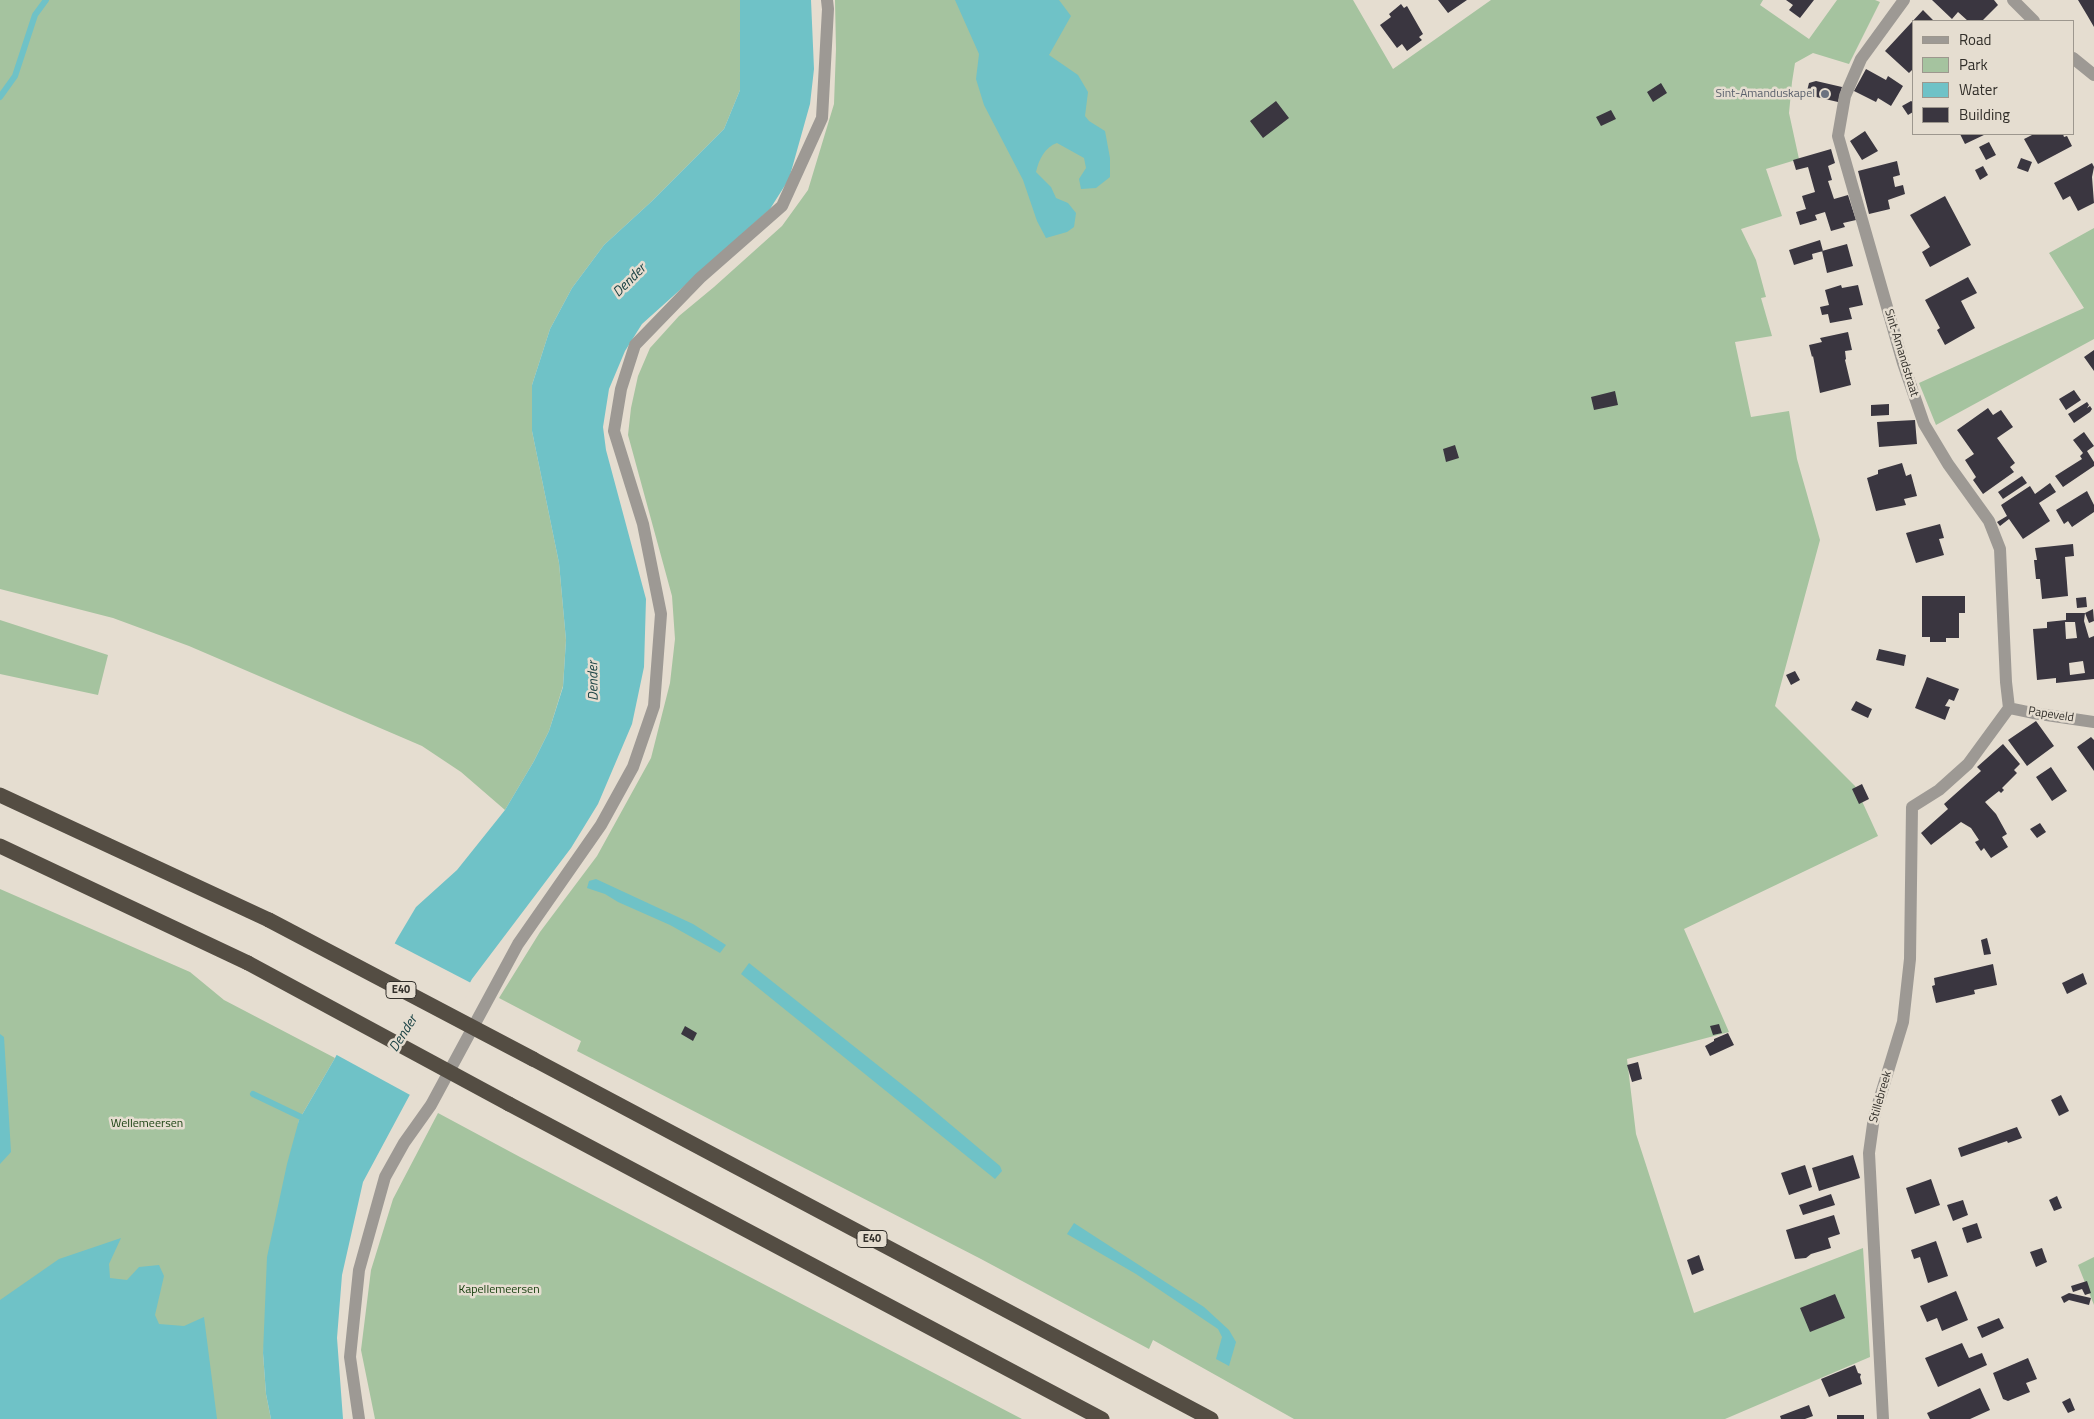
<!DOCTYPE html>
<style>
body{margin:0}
#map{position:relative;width:2094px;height:1419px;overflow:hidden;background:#e5ddd0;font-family:"Titillium Web",sans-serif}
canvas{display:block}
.legend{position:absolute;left:1912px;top:20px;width:162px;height:115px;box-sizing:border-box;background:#e5ddd0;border:1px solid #9d978e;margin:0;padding:6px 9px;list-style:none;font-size:15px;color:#322f2a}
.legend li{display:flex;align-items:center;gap:10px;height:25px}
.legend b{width:25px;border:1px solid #9d978e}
</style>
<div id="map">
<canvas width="2094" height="1419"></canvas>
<ul class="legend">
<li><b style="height:6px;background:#9d9994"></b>Road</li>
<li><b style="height:14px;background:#a5c39f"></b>Park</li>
<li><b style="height:14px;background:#6fc2c7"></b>Water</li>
<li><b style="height:14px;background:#3a3640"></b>Building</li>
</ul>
</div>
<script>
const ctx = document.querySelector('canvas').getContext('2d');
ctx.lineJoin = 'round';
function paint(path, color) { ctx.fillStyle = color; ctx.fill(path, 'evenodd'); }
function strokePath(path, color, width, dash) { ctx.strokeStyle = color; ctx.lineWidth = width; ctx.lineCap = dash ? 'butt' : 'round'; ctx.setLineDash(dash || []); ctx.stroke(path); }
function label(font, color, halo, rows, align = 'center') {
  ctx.font = font + ' "Titillium Web",sans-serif'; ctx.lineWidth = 5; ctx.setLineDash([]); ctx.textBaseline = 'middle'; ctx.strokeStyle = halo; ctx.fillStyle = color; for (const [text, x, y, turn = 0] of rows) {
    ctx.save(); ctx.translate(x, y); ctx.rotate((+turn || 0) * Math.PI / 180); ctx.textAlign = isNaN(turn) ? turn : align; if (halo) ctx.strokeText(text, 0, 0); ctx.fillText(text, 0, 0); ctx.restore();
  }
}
const green = new Path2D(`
 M0 0H740V90L724 129 652 201 604 245 572 288 550 329 532 385V431L559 563 566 640 563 686 549 731 534 761 505 810 461 772 422 746 189 646 113 618 0 589Z
 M835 0H1353L1393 69 1491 0H1763L1760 5 1809 39 1837 0H1875L1880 2 1849 64 1813 53 1795 63 1792 82 1789 113 1799 159 1766 169 1782 216 1741 229 1756 260 1766 297 1761 298 1772 336 1735 342 1751 417 1789 411 1797 459 1820 540 1775 706 1855 786 1878 836 1684 929 1729 1032 1627 1059 1636 1134 1694 1313 1863 1248 1870 1357 1725 1419H1294L1153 1340 1149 1349 981 1259 577 1051 581 1041 499 998 540 932 597 856 651 758 670 683 675 639 672 596 628 435 631 408 638 376 650 348 679 316 714 287 782 226 808 190 834 104 836 49Z
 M2094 228V339L1936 425 1919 383 2084 308 2049 253Z
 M0 620 108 655 98 695 0 674Z
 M0 889 190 972 224 1000 335 1058 299 1120 263 1353 266 1394 271 1419H0Z
 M438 1113 520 1157 1022 1419H375L361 1350 371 1270 393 1199Z
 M2094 1257V1305L2078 1265Z`);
const water = new Path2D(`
 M740 0H811L814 69 810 104 789 179 770 209 642 324 625 351 609 389 603 427 606 450 646 599 644 667 632 724 598 804 571 848 472 979 363 1182 342 1275 337 1338 343 1419H271L266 1394 263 1353 267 1257 287 1164 299 1120 335 1058 397 939 416 907 457 870 505 810 534 761 549 731 563 687 566 640 559 563 532 431V385L550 329 572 288 604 245 652 201 724 129 740 90Z
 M955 0H1059L1071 16 1049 55 1078 75 1088 92 1085 116 1089 121 1105 131 1110 158V177L1096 188 1081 189 1079 179 1086 168 1084 158 1057 143C1045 147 1039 159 1036 172L1051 187 1056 198 1068 203 1076 213 1074 227 1067 232 1046 238 1037 221 1023 180 984 105 976 79 979 54Z
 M596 879 693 924 726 945 720 953 670 925 618 902 605 894 587 888 589 881Z
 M749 963 919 1098 1000 1166 1002 1171 995 1179 741 974Z
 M0 1034 4 1037 11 1152 0 1164Z
 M1074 1223 1204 1307 1229 1330 1236 1342 1229 1366 1216 1359 1222 1337 1218 1329 1136 1274 1067 1234Z
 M121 1238 109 1264 110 1278 127 1280 139 1267 159 1265 164 1276 155 1315 159 1324 184 1326 204 1317 217 1419H0V1300L59 1259Z`);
const pier = new Path2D(`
 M392 942 473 984 412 1096 335 1054Z`);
const stream = new Path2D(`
 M0 97 15 76 35 15 46 0
 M253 1094 301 1117`);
const building = new Path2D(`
 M1438 0H1467L1448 13Z
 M1786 0H1814L1800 18 1789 10 1793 5Z
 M1932 0H1994L1998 5 1982 21H1968L1958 12 1952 19Z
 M2078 0H2094V27L2087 15Z
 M1401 4 1404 8 1407 6 1423 34 1419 37 1422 40 1407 51 1402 44 1397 48 1380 25 1391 17 1389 14Z
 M1923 10 1934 21H1913V69L1909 73 1885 51Z
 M1866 69 1886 80 1888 76 1903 86 1891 106 1878 98 1876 102 1854 91Z
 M1816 81 1842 87 1838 102 1812 96 1807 91 1809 83Z
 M1661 83 1667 93 1653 102 1647 92Z
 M1276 101 1289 118 1263 138 1250 121Z
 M1911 101 1913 102V112L1908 115 1902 106Z
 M1611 110 1616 119 1601 126 1596 117Z
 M1865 131 1878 151 1862 160 1850 141Z
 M1960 134H1986L1965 144Z
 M2034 134H2063L2064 137 2067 136 2072 146 2038 164 2024 139Z
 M1989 142 1996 155 1986 160 1979 147Z
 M1831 149 1835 163 1828 166 1832 180 1828 181 1834 199 1848 195 1856 220 1843 223 1845 227 1831 231 1825 212 1815 215 1817 220 1800 225 1796 212 1806 209 1802 196 1815 192 1808 167 1796 170 1793 160Z
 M2021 158 2032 162 2028 172 2017 168Z
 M1897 161 1900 175 1893 177 1895 187 1903 185 1905 194 1888 200 1890 209 1869 214 1858 171Z
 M2092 163 2094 167 2092 177 2094 203 2078 211 2070 196 2063 200 2054 183Z
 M1983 166 1988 175 1980 180 1975 170Z
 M1945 196 1971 245 1930 267 1922 252 1930 247 1910 215Z
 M1820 240 1823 251 1812 254 1813 259 1794 265 1789 250Z
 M1847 244 1853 266 1827 273 1822 251Z
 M1968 277 1977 293 1961 301 1975 328 1945 345 1937 330 1940 328 1925 300Z
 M1841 285 1842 288 1858 285 1863 305 1849 308 1852 319 1830 323 1828 314 1822 315 1820 307 1829 305 1825 290Z
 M1848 332 1852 350 1845 351 1846 359 1845 360 1851 385 1820 393 1813 356 1812 357 1809 345 1822 342 1820 338Z
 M2094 350V371L2084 357Z
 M2074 390 2081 400 2066 410 2059 399Z
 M1615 391 1618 405 1594 410 1591 397Z
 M2087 402 2089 405 2087 408 2090 406 2092 409 2090 412 2074 423 2068 414Z
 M1889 404V415L1871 416V405Z
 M1988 408 1993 415 2001 410 2013 427 1997 438 2015 463 2010 467 2014 472 1983 494 1973 480 1976 477 1965 460 1974 454 1957 430Z
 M1915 420 1917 444 1879 447 1877 422Z
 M2084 432 2094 446 2087 451 2094 462V466L2063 487 2055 476 2082 459 2080 456 2083 453 2073 440Z
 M1455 445 1459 458 1446 462 1443 449Z
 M1902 463 1906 476 1911 474 1917 496 1904 499 1906 505 1876 511 1867 478 1878 474V470Z
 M2022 476 2027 483 2003 499 1998 492Z
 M2050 483 2056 492 2039 503 2050 521 2023 539 2009 519 2000 526 1997 522 2007 516 2001 505 2030 486 2035 494Z
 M2087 491 2094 505V512L2072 527 2068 521 2064 524 2056 510Z
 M1940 524 1944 538 1939 539 1944 555 1916 563 1906 533Z
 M2073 544 2074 556 2065 557 2068 596 2042 599 2040 579H2036L2034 560H2037L2035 548Z
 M1922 596H1965V613H1959V638H1946V642H1930V637H1922Z
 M2086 597 2087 607 2077 608 2076 598Z
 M2093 609 2094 621 2089 623 2085 613Z
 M2066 613H2085L2084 621 2089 638 2094 636V679L2056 683V678L2037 680 2033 629 2047 628V622L2066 620ZM2065 622H2075L2077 638 2066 639ZM2083 661 2085 673 2070 675 2069 663Z
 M1879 649 1906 655 1904 666 1876 660Z
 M1795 671 1800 680 1791 685 1786 675Z
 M1927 677 1959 689 1954 701 1949 699 1948 701 1945 706 1950 707 1945 720 1915 708Z
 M1856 701 1872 709 1868 718 1851 710Z
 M2036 721 2054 746 2027 766 2008 740Z
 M2091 737 2094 740V771L2077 747Z
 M2003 744 2020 764 2014 770 2017 773 2002 788 2004 790 2001 793 1999 791 1985 802 1996 814 2007 834 2002 837 2008 847 1991 858 1984 848 1981 851 1975 842 1979 840 1971 828 1961 822 1931 845 1921 833 1948 809 1944 804 1981 771 1977 767Z
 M2051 767 2067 791 2052 801 2036 777Z
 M1862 784 1869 799 1859 804 1852 789Z
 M2040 823 2046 832 2037 838 2030 829Z
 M1987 938 1991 954 1984 955 1981 940Z
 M1993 964 1997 985 1974 990 1975 994 1936 1003 1932 986 1935 985 1934 978Z
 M2083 973 2087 984 2067 994 2062 983Z
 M1719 1024 1722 1033 1713 1035 1710 1026Z
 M685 1026 697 1033 693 1041 681 1034Z
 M1728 1033 1734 1045 1710 1056 1705 1046 1714 1041V1039Z
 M1638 1062 1642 1079 1632 1082 1627 1065Z
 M2061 1095 2069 1111 2059 1116 2051 1100Z
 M2017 1127 2022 1138 2008 1143 2007 1141 1961 1157 1958 1148Z
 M1853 1155 1860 1178 1819 1191 1812 1168Z
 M1805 1165 1812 1187 1789 1195 1781 1173Z
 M1931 1179 1940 1205 1915 1214 1906 1188Z
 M1831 1194 1835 1205 1803 1215 1799 1205Z
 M2057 1196 2062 1208 2054 1211 2049 1200Z
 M1963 1200 1968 1215 1953 1221 1947 1205Z
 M1834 1215 1840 1234 1828 1238 1831 1248 1811 1254 1806 1258 1795 1259 1786 1230Z
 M1977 1223 1982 1238 1967 1243 1962 1228Z
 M1936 1241 1948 1276 1928 1283 1920 1257 1914 1259 1911 1250Z
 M2042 1248 2047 1262 2036 1267 2030 1252Z
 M1699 1255 1704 1270 1692 1275 1687 1260Z
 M2087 1281 2091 1293 2085 1295 2082 1289 2073 1292 2071 1286Z
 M1956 1291 1968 1320 1942 1331 1937 1318 1927 1322 1920 1306Z
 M2069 1293 2091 1298 2089 1305 2069 1300 2064 1303 2061 1297Z
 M1835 1294 1845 1318 1810 1332 1800 1308Z
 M1999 1318 2004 1328 1982 1338 1977 1327Z
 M1962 1343 1969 1358 1982 1353 1987 1365 1938 1387 1925 1358Z
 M2028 1358 2037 1379 2026 1383 2030 1392 2008 1401 2003 1399 1993 1373Z
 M1855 1365 1858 1373 1861 1374 1860 1377 1862 1384 1829 1397 1821 1379Z
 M1980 1388 1990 1410 1970 1419H1930L1927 1413Z
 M2070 1398 2075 1410 2068 1413 2062 1402Z
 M1809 1405 1813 1416 1805 1419H1781L1780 1416Z
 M1837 1415H1864V1419H1837Z`);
const minor = new Path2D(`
 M1904 0 1861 59 1845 96 1838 136 1903 363 1924 424 1948 464 1989 521 2000 549 2006 682 2009 708
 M2013 0 2034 21
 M2073 58 2094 75
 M2009 708 2033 713 2094 722
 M359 1419 350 1357 359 1270 385 1177 404 1143 431 1105 518 944 601 825 633 767 654 706 661 614 643 524 614 431 621 389 635 345 700 278 782 206 822 118 828 9 827 0
 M1883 1419 1869 1153 1874 1117 1903 1022 1910 959 1912 807 1939 790 1968 764 2009 708`);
const highway = new Path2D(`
 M0 795 269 920
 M0 846 248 963
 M533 1059 1211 1419
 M509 1104 1102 1419`);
const highwayBridge = new Path2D(`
 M269 920 533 1059
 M248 963 509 1104`);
const markers = [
 [1825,94,5,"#6b7280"]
];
const shields = [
 [401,990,30],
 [872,1239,30]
];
const shieldNames = [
 ["E40",401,990],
 ["E40",872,1239]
];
const worshipNames = [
 ["Sint-Amanduskapel",1815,94]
];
const streetNames = [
 ["Sint-Amandstraat",1901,353,73],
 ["Papeveld",2051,715,9],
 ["Stillebreek",1881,1097,-74]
];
const parkNames = [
 ["Wellemeersen",147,1124],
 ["Kapellemeersen",499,1290]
];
const waterNames = [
 ["Dender",630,281,-45],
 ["Dender",594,681,-91],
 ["Dender",404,1034,-58]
];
paint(green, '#a5c39f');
paint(water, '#6fc2c7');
paint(pier, '#e5ddd0');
strokePath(stream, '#6fc2c7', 6);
paint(building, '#3a3640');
strokePath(minor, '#9d9994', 12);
strokePath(highway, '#544d43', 15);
strokePath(highwayBridge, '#544d43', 15);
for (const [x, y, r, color] of markers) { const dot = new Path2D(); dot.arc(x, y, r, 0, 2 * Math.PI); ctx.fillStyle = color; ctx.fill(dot); strokePath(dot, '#e5ddd0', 2); }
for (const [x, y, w] of shields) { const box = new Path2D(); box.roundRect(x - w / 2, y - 8.5, w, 17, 4); ctx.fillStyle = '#e5ddd0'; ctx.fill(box); strokePath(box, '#322f2a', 1); }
label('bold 11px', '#322f2a', null, shieldNames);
label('12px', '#5b616d', '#e5ddd0', worshipNames, 'right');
label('12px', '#322f2a', '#e5ddd0', streetNames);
label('12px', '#143c0b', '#e5ddd0', parkNames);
label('italic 14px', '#1b4345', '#e5ddd0', waterNames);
</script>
